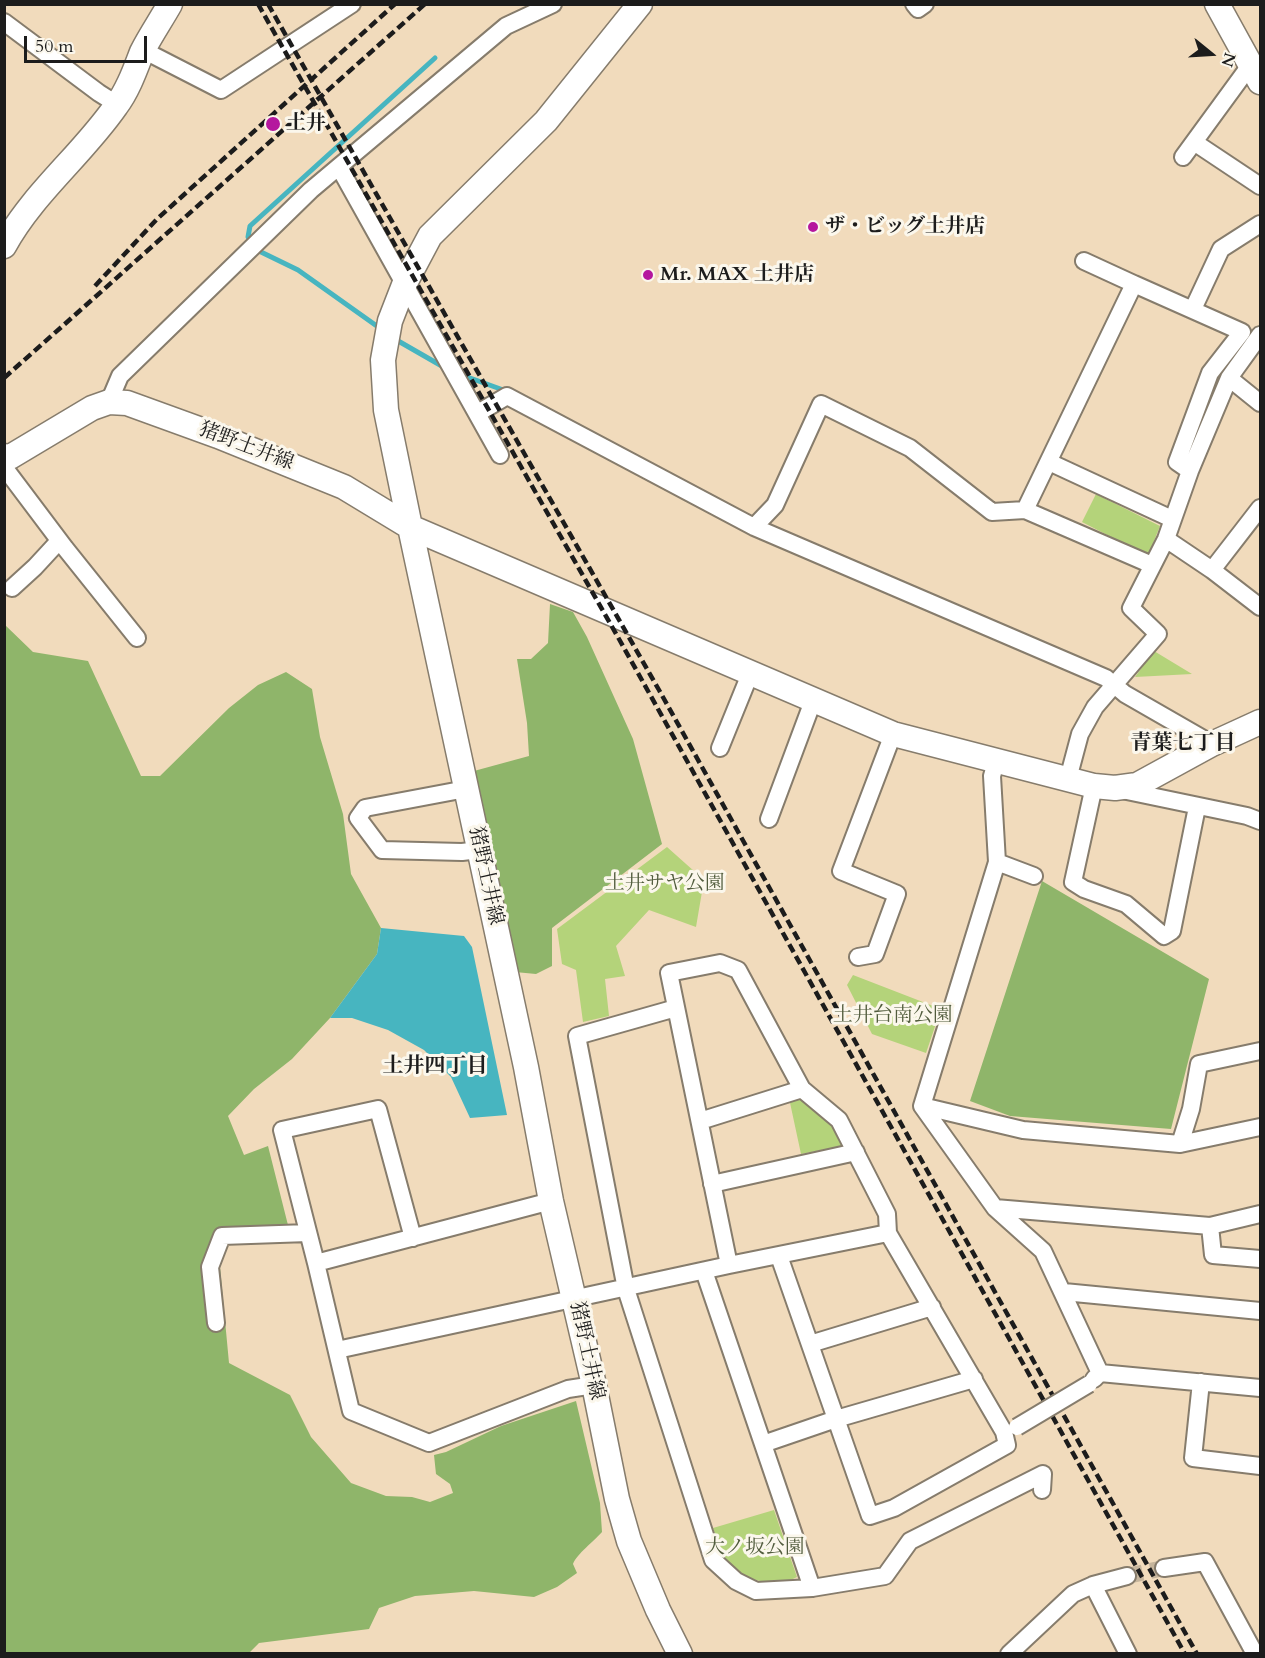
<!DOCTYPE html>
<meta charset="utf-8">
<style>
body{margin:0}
#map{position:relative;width:1265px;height:1658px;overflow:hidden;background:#f1dbbc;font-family:Cardo,serif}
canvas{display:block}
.frame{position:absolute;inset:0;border:6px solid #1c1c1c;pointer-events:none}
.north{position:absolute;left:1181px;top:24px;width:60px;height:60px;-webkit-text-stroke:4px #fbf7ec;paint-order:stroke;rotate:108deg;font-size:16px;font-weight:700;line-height:24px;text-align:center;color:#1c1c1c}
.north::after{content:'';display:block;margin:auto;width:21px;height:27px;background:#1c1c1c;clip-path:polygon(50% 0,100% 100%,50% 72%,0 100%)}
.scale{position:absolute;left:24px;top:36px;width:123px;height:27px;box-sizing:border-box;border:3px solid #1c1c1c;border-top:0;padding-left:8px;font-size:18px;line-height:21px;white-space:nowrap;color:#1c1c1c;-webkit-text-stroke:4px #fbf7ec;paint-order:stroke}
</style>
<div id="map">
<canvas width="1265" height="1658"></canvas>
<div class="frame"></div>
<div class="north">N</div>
<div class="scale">50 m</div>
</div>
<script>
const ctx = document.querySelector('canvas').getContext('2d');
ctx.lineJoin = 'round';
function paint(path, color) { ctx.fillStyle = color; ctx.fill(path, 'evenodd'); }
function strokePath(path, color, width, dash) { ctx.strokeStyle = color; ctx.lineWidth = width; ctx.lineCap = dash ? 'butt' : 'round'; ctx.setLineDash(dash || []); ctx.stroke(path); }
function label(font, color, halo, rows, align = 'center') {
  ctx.font = font + ' Cardo,"Noto Serif JP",serif'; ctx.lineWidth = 6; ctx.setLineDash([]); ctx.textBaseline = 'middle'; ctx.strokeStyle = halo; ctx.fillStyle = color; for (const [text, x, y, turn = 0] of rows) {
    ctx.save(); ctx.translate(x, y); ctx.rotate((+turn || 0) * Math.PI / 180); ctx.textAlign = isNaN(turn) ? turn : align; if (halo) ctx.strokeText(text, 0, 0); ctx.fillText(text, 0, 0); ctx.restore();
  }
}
const green = new Path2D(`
 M1096 494 1160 526 1148 556 1082 522Z
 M1154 651 1192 674 1135 677Z
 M667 847 704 880 696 927 649 910 616 946 625 976 605 979 609 1016 583 1022 576 970 562 964 557 929Z
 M853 975 941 1009 926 1053 872 1034 847 985Z
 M800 1095 834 1122 842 1146 801 1154 789 1098Z
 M774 1510 797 1577C775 1589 738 1580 724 1559 719 1550 716 1537 713 1528Z`);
const forest = new Path2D(`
 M550 604 573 612 587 637 633 739 662 844 552 928V966L536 974 515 972 474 771 529 756 527 723 517 659H531L548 643Z
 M4 624 33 652 88 661 141 776H160L229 708 258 685 286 672 312 689 320 737 343 814 351 874 381 928 377 954 330 1018 292 1059 254 1089 228 1116 244 1155 268 1146 290 1233 218 1246 229 1363 290 1395 311 1437 351 1483 386 1496 412 1497 430 1502 453 1493 450 1484 436 1474 434 1455 446 1452 501 1426 576 1401 600 1503 602 1532C594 1541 577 1554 573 1564L577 1573 557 1587 534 1597 474 1591 415 1596 379 1608 369 1629 259 1643 249 1653H5Z
 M1042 881 1209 979 1171 1129 1010 1116 970 1101Z`);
const water = new Path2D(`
 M381 928 464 936 472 947 507 1115 470 1118 451 1077 424 1050 388 1030 352 1018H330L377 954Z`);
const stream = new Path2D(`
 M381 329 298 270 261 252 248 237 250 226 435 58
 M393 338 447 369
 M459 374 506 391`);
const streetTunnel = new Path2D(`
 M1127 1576 1164 1568`);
const street = new Path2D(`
 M914 4 918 9 925 4
 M4 22 99 93 118 105
 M143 50 221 90 352 4
 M1194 142 1260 186
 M1183 157 1251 64
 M339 167 500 455
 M1084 261 1134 284
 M1193 309 1221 249 1260 224
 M1229 378 1260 403
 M109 402 120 376 311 190 506 26 553 4
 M478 413 507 396 754 527 1106 678 1125 694 1212 744
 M1049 462 1172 519
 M4 467 65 548 137 638
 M754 527 775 505 821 404 910 448 992 512 1025 510
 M1166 539 1212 570 1260 607
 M1152 565 1025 510 1134 284 1242 332 1210 373 1177 462 1190 471
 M1212 570 1260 508
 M12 588 35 567 59 541
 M720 748 750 674
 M1068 779 1080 734 1095 707 1158 634 1131 608 1166 539 1190 471 1229 378 1260 335
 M1094 786 1073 882 1084 889 1126 904 1164 936 1172 931 1197 807
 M466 789 365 808 358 818 382 850 462 852 479 850
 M1122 790 1247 816 1260 821
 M769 819 813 701
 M997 862 1034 876
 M858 957 875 954 897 894 841 871 893 734
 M676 1008 577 1036 626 1289 713 1560 736 1581 756 1591 812 1588 885 1576 910 1541 1043 1474 1042 1490
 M922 1106 1023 1130 1180 1144 1191 1109 1199 1064 1260 1051
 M922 1106 997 862 992 776 996 762
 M922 1106 995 1208 1043 1251 1100 1373
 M700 1121 802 1089
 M1180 1144 1260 1127
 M712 1184 856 1152
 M551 1201 316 1263 351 1411 429 1443 568 1389 594 1385
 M995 1208 1210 1226 1260 1214
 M1210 1226 1213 1255 1260 1259
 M316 1263 282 1130 378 1109 413 1238
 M729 1265 669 973 720 963 738 970 802 1089 839 1120 887 1214 888 1233 1004 1432 1007 1445 894 1508 870 1516 779 1256
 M704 1271 812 1588
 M1064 1292 1260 1311
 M216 1323 210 1267 222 1236 308 1233
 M810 1344 932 1307
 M337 1350 729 1265 888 1233
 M1094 1379 1100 1373 1260 1388
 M1201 1382 1193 1458 1260 1466
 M763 1444 836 1419 974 1379
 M1164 1568 1205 1562 1255 1654
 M1093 1585 1128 1654
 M1009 1654 1073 1594 1093 1585 1127 1576`);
const secondary = new Path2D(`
 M640 4 546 121 430 236 404 285 390 321 383 360 386 410 410 527 526 1067 551 1201 594 1385 617 1499 629 1541 658 1610 680 1654
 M1217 4 1260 82
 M4 246C33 193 82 155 116 106 128 90 135 70 142 52 150 36 161 20 170 4
 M4 456 10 457 92 408 109 402 127 403 218 436 344 487 410 527 893 734 1094 786 1115 788 1137 785 1212 744 1260 722`);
const rail = new Path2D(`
 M258 4 619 639 1185 1654
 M268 4 659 690 1197 1654
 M95 286 157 219 395 4
 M4 378 425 4`);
const streetBridge = new Path2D(`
 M1017 1427 1089 1384`);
const markers = [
 [273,124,8,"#b5179e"],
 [813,227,6,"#b5179e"],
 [648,275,6,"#b5179e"]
];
const poiNames = [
 ["土井",286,124],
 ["ザ・ビッグ土井店",825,227],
 ["Mr. MAX 土井店",660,275]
];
const streetNames = [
 ["猪野土井線",246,447,21],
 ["猪野土井線",485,876,78],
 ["猪野土井線",586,1351,78]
];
const parkNames = [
 ["土井サヤ公園",665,884],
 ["土井台南公園",893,1016],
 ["大ノ坂公園",755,1548]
];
const neighbourhoodNames = [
 ["青葉七丁目",1183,744],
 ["土井四丁目",435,1067]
];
paint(green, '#b4d37a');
paint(forest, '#8fb56a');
paint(water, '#47b5c0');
strokePath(stream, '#47b5c0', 5);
strokePath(streetTunnel, '#c6b59c', 16, [16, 8]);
strokePath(street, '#867c6c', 20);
strokePath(secondary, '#867c6c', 27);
strokePath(street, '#fff', 16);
strokePath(secondary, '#fff', 24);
strokePath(rail, '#1c1c1c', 4.5, [9, 4.5]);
strokePath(streetBridge, '#867c6c', 20, []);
strokePath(streetBridge, '#fff', 16);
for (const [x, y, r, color] of markers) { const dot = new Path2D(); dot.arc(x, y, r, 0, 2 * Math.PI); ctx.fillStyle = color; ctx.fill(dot); strokePath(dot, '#fbf7ec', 2); }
label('bold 20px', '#1c1c1c', '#fbf7ec', poiNames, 'left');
label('20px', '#1c1c1c', '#fbf7ec', streetNames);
label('20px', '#515c3d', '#fbf7ec', parkNames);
label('bold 21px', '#1c1c1c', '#fbf7ec', neighbourhoodNames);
</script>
